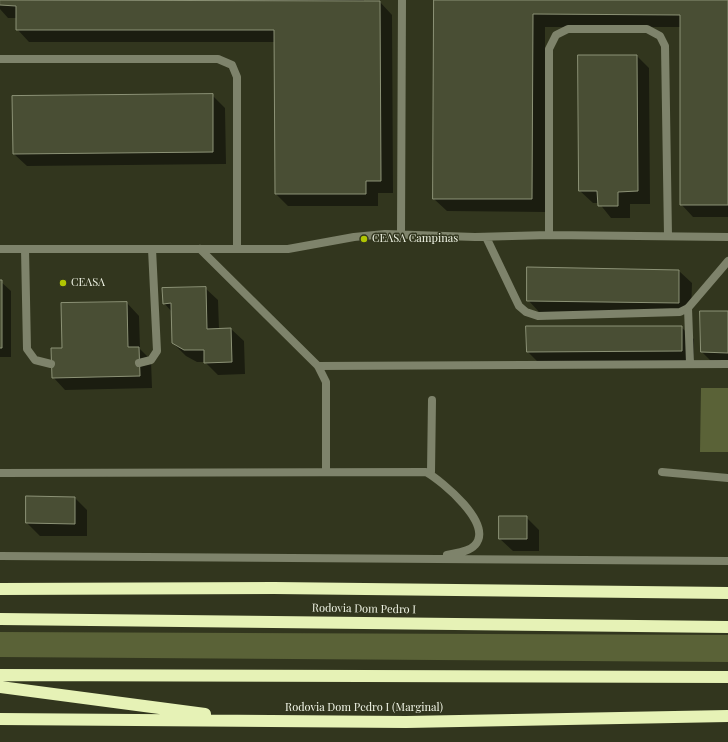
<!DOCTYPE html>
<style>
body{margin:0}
canvas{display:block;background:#32361e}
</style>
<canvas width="728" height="742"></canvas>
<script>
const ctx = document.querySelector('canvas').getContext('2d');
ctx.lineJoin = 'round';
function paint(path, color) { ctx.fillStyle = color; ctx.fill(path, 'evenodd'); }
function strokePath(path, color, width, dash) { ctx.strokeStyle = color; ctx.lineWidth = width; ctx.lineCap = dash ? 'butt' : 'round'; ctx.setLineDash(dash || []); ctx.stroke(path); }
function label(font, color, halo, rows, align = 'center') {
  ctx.font = font + ' "Playfair Display",serif'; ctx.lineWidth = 3; ctx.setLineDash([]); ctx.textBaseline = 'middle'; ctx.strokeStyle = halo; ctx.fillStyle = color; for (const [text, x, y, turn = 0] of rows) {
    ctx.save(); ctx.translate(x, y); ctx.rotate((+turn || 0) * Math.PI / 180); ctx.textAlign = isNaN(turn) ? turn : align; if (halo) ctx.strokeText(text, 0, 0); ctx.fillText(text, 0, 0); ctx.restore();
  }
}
const green = new Path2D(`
 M701 388H728V452H700Z
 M0 632 728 635V662L0 657Z`);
const shadow = new Path2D(`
 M0 0H364V2H380L392 15 393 193H378V206H288L276 194 275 42H29L17 29V18H8L0 9Z
 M435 0H728V217H693L681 204V27H545V212L447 211 434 199Z
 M637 56 649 68 650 204H630V218H611L599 203H593L580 191Z
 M212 95 225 108 226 164 27 166 14 154Z
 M528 268 679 271 692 283 691 315 540 313 528 300Z
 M0 281 11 291V357H0Z
 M205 288 218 300 219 329H231L244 341 245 374 218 375 205 362H197L186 356 173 343 172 312 164 303Z
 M127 303 139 316 140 349 151 360 152 388 65 390 53 377 63 348Z
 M728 312V364H714L702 352Z
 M681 327 694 339V363L540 364 528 352Z
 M75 498 87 510V536H40L27 523Z
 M526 517 539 530V551H513L500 539Z`);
const building = new Path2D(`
 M0 0 380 1 381 181H366V194H275L274 30H16V6L0 5Z
 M434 0H728V205H680V15L533 14 532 199H433Z
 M578 55H637L638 191 618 192V206H598L597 191H579Z
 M213 94V152L13 154 12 96Z
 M527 267 679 270V303L527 301Z
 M0 280H2V348H0Z
 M206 287 207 329 231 328 232 362 204 363V350H184L172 343 171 303 163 304 162 288Z
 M127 302 128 347H139L140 376 52 378 51 348H62L61 303Z
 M700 311H728V353L701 352Z
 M526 326H682V351L527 352Z
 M26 496 75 497V524L26 523Z
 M499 516H527V539H499Z`);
const lane = new Path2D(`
 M0 59H218L232 65 237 77V249
 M401 234 402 0
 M549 235V49L556 35 568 29H647L660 36 665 46 668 236
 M486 237 519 306 526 312 538 316 680 312 688 308 728 261
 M0 249H288L354 237 385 234 475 237 549 235 728 237
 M25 249 27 349 35 360 51 364
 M200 249 318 366 326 382V472
 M688 308 690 363
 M139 363 151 360 157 351 152 249
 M318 366 728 364
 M431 472 432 400
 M662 472 728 478
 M0 473 426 472C442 481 494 524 475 545 469 552 455 553 447 555
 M0 556 728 561`);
const highway = new Path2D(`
 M0 589 274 588 728 593
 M0 619 728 627
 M0 675 728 677
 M0 687 205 714
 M0 719 406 722 728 716`);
const markers = [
 [364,239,4,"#b0c502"],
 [63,283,4,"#b0c502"]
];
const poiNames = [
 ["CEASA Campinas",372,239],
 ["CEASA",71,283]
];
const streetNames = [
 ["Rodovia Dom Pedro I",364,609,1],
 ["Rodovia Dom Pedro I (Marginal)",364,708]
];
paint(green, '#5a6237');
paint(shadow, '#0007');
paint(building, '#494e34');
strokePath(building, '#8c9276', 1);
strokePath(lane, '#7e836b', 8);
strokePath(highway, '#e6f2b6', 12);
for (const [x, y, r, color] of markers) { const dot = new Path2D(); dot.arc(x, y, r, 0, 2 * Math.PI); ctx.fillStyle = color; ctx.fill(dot); strokePath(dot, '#32361e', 1.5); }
label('11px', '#f1f5e6', '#32361e', poiNames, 'left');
label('11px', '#f1f5e6', '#32361e', streetNames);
</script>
